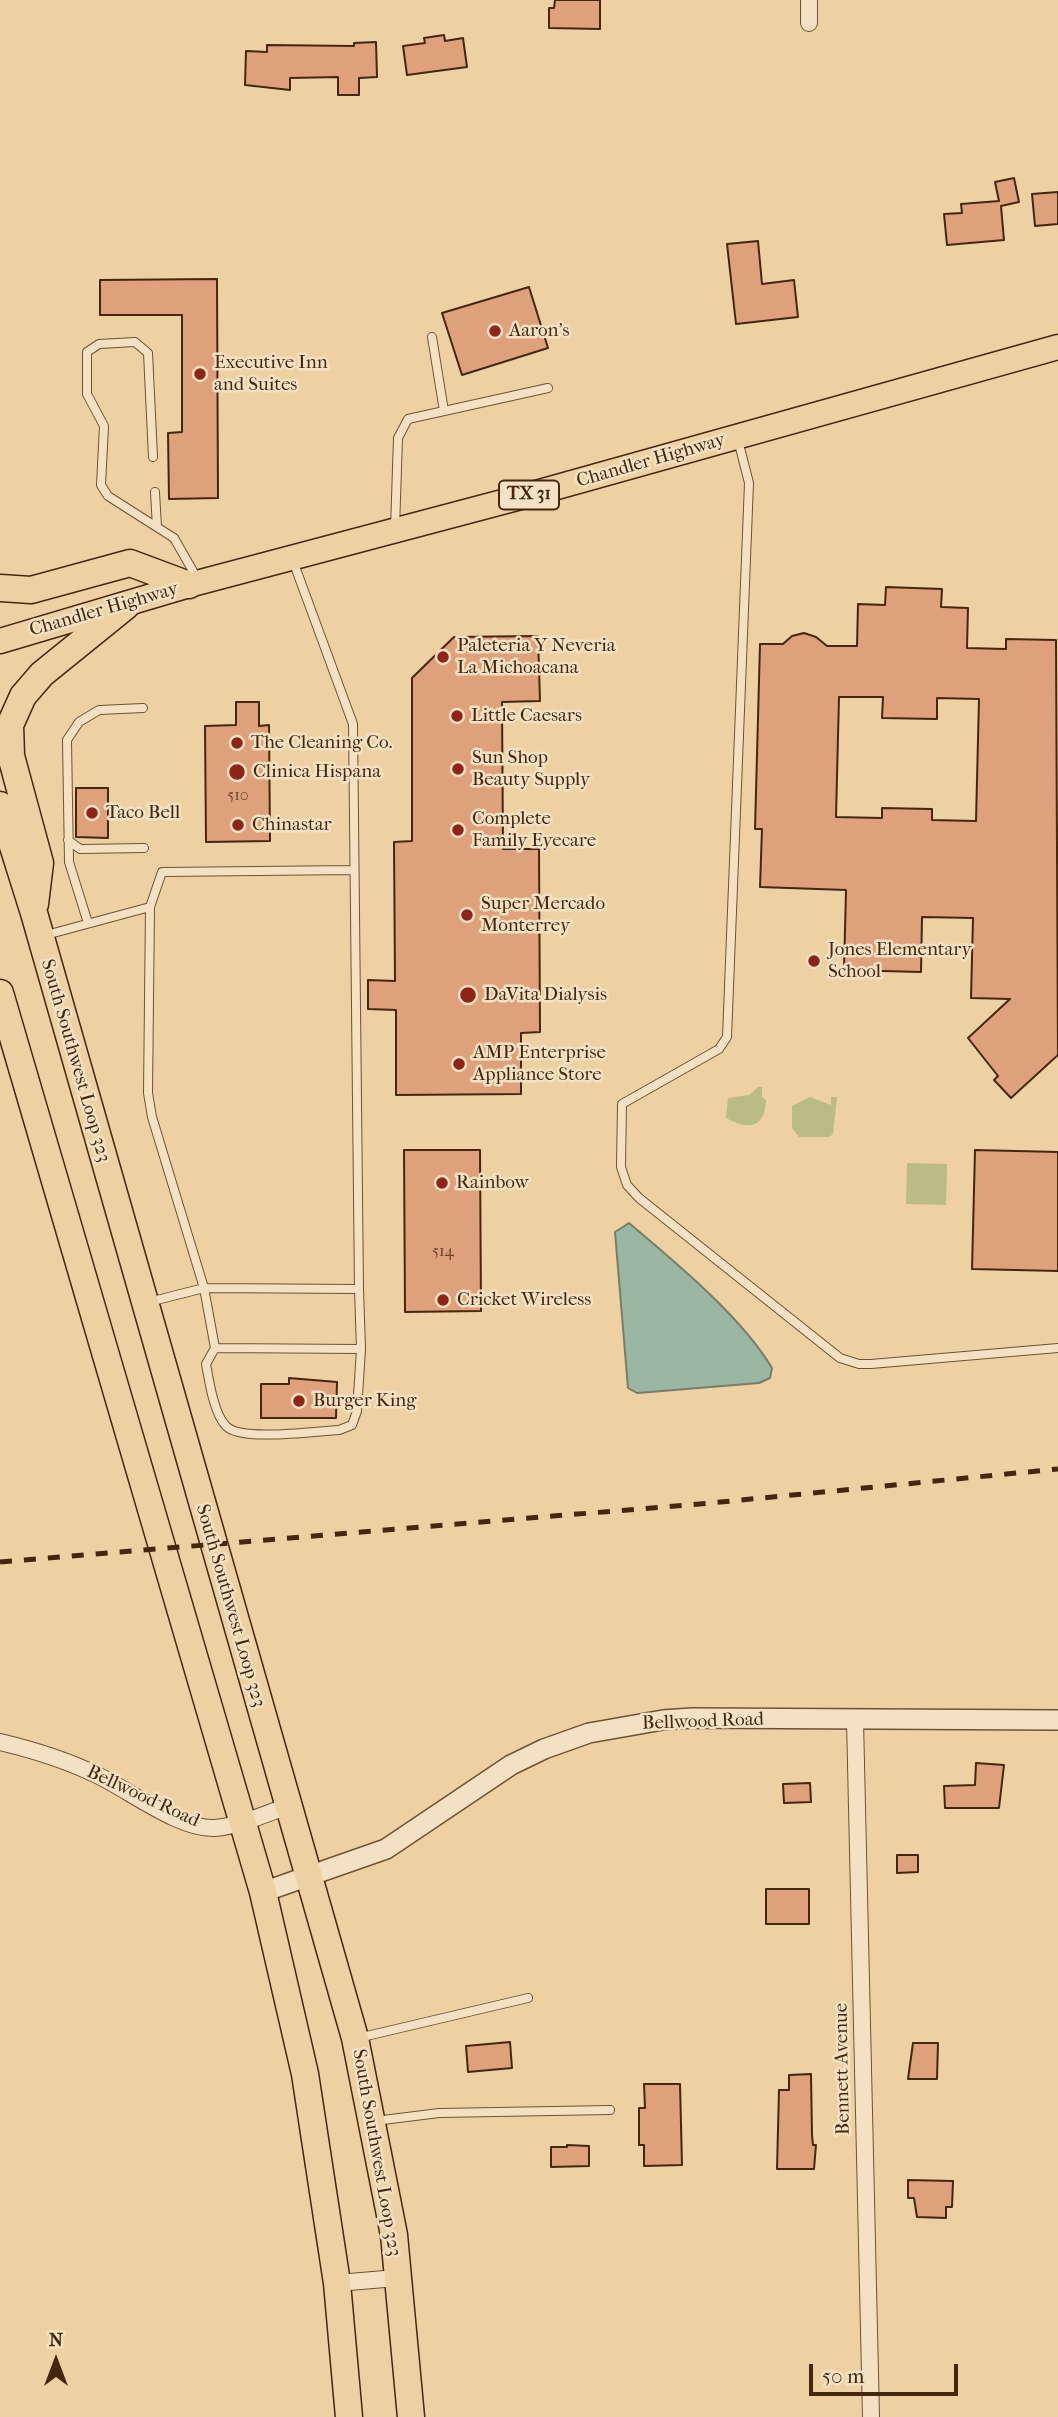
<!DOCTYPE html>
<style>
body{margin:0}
#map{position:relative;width:1058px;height:2417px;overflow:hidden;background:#eed1a2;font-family:"IM FELL French Canon",serif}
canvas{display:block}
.north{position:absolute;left:21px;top:2326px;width:70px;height:70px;-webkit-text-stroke:5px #f4e1c3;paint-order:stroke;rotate:0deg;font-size:19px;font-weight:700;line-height:28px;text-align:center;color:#43270f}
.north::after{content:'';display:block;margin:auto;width:24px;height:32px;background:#43270f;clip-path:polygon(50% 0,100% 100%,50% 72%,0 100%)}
.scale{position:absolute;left:809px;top:2364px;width:149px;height:32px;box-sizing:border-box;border:4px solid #43270f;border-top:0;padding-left:9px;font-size:21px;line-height:24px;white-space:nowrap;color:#43270f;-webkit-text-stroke:5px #f4e1c3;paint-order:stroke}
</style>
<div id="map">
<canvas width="1058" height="2417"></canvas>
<div class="north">N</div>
<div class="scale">50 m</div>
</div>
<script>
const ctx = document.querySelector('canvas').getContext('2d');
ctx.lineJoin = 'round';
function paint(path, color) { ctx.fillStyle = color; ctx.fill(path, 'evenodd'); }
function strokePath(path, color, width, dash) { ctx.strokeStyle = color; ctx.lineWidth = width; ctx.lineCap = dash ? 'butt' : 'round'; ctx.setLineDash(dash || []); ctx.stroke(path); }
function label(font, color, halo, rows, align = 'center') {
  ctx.font = font + ' "IM FELL French Canon",serif'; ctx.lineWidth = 5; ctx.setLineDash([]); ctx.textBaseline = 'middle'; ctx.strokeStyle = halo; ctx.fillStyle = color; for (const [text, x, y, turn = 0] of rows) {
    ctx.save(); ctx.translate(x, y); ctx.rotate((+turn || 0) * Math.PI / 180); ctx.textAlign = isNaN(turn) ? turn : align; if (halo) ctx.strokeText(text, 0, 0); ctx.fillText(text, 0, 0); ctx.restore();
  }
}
const green = new Path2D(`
 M758 1087H762V1097L766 1100C765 1129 748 1130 726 1118L728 1098 749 1095Z
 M831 1097H837L833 1134 829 1137H799L792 1128V1106L810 1097 831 1105Z
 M907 1163 947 1164 946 1205 906 1204Z`);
const water = new Path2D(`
 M629 1223C675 1262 741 1316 772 1368L770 1378 759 1383 650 1392 637 1393 628 1388 615 1232Z`);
const building = new Path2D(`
 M555 0H600V29L549 28V8H554Z
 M444 35 445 41 463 38 467 67 407 75 403 46 425 43 424 38Z
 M376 42 377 77 359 78V95H338V77L290 78V90L245 85 246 51 267 52V45L354 46V43Z
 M1014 178 1019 202 1001 206 1004 240 947 245 944 214 962 213 961 204 999 201 995 182Z
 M1058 192V224L1035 226 1032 194Z
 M758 241 762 284 794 280 798 317 736 324 727 244Z
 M217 279 218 498 169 499 168 433 182 432V315H100V280Z
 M529 287 548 348 462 375 442 313Z
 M886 587 942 589 941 607 968 608 967 648 1006 649V639L1056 640 1058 1055 1011 1098 994 1080 998 1076 968 1038 1010 999 971 998 973 918 922 917 921 972 844 970 846 890 760 887 762 829H755L760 644H783L792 636 804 633 816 637 827 646H857L858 604 885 605ZM839 697H883L882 718 937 719V698L979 699 976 821 932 820V809L882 808V818L836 817Z
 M538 636 540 701 502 702 503 849H539L540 1032 521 1033V1094L396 1095V1010L368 1009V980L395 981 394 842 412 841V678L454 637Z
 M236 702H259V726L269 725 270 841 206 842 205 726 236 725Z
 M76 788H108V838L76 837Z
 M404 1150H480L481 1311 405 1312Z
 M975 1150 1058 1152V1271L972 1269Z
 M289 1378 337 1382 336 1418H261V1384H289Z
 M976 1763 1004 1765 999 1808H945L944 1786 975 1785Z
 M810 1783 811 1802 784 1803 783 1784Z
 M897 1855H918V1872L897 1873Z
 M766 1889H809V1924H766Z
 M510 2042 512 2068 468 2072 466 2046Z
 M913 2043H938L937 2079H908Z
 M811 2074 812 2135 813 2145H816L814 2169H777L779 2090H789V2075Z
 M644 2084H680L682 2165 644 2166V2145H639V2108H645Z
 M567 2145 589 2146V2166L551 2167V2147H567Z
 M908 2180 953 2181 952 2207H946V2218L917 2217 914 2198H908Z`);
const service = new Path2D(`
 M432 337 444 411
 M738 440 749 483 727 1037 719 1049 622 1104 621 1167 627 1185 639 1198 840 1358 859 1364H871L1058 1348
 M153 457 148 353 135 342 99 344 87 352V394L104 426 101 485 108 496 174 538 198 580
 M155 492 157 527
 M395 529 398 438 408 419 548 388
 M68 840 80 849 144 848
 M353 870 162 872 150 907 148 1093 152 1117 204 1288 215 1348 361 1349 359 1289
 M88 923 69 862 67 740 79 722 99 710 143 708
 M46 935 150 907
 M149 1302 204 1288 359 1289 353 724 293 561
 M215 1348 206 1364C209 1381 214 1414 226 1426 241 1442 316 1431 339 1430L352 1425 357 1411 361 1349
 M358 2038 528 1998
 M375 2121 439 2113 610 2110`);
const minor = new Path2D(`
 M809 23V0
 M855 1720 871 2417
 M0 1742C34 1750 66 1760 97 1775 129 1790 180 1830 215 1828 239 1826 265 1814 288 1806
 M337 2283 397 2278`);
const tertiary = new Path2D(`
 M263 1892 386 1849 511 1765 544 1749 589 1733 663 1720 692 1718 1058 1720`);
const primary = new Path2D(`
 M0 641 189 585 525 496 1058 347`);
const trunk = new Path2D(`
 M0 588 31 590 130 563 189 585
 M0 805 34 913 355 2038 394 2235 411 2417
 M35 904 40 863 11 756 10 725 23 696 42 674 126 606
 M0 993 263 1892 305 2074 337 2283 349 2417`);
const rail = new Path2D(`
 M0 1562 711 1503 1058 1469`);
const markers = [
 [495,331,7,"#8f2418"],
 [200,374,7,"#8f2418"],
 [443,657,7,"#8f2418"],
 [457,716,7,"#8f2418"],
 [237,743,7,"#8f2418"],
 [458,769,7,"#8f2418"],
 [237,772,9,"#8f2418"],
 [92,813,7,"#8f2418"],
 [238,825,7,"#8f2418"],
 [458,830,7,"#8f2418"],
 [467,915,7,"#8f2418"],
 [814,961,7,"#8f2418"],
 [468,995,9,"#8f2418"],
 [459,1064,7,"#8f2418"],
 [442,1183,7,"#8f2418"],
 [443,1300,7,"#8f2418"],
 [299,1401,7,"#8f2418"]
];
const numberNames = [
 ["510",238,796],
 ["514",443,1252]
];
const shields = [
 [529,495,60]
];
const shieldNames = [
 ["TX 31",529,495]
];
const poiNames = [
 ["Aaron's",509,331],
 ["Executive Inn",214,363],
 ["and Suites",214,385],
 ["Paleteria Y Neveria",457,646],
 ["La Michoacana",457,668],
 ["Little Caesars",471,716],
 ["The Cleaning Co.",251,743],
 ["Sun Shop",472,758],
 ["Beauty Supply",472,780],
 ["Clinica Hispana",253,772],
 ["Taco Bell",106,813],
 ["Complete",472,819],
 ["Family Eyecare",472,841],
 ["Chinastar",252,825],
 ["Super Mercado",481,904],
 ["Monterrey",481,926],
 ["Jones Elementary",828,950],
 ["School",828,972],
 ["DaVita Dialysis",484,995],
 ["AMP Enterprise",473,1053],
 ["Appliance Store",473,1075],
 ["Rainbow",456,1183],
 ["Cricket Wireless",457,1300],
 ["Burger King",313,1401]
];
const streetNames = [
 ["Chandler Highway",651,461,-16],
 ["Chandler Highway",104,610,-16],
 ["South Southwest Loop 323",75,1061,74],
 ["South Southwest Loop 323",230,1606,74],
 ["Bellwood Road",703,1722,-2],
 ["Bellwood Road",143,1797,25],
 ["Bennett Avenue",843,2069,-91],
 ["South Southwest Loop 323",376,2153,80]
];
paint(green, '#b9bc85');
paint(water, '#9ab7a3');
strokePath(water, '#777d68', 2);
paint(building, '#dfa07c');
strokePath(building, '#43270f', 2);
strokePath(service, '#6e5234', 10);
strokePath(minor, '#6e5234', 18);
strokePath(tertiary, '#6e5234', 22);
strokePath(primary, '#43270f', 27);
strokePath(trunk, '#43270f', 29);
strokePath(service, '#f4e1c3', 8);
strokePath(minor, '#f4e1c3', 16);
strokePath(tertiary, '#f4e1c3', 19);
strokePath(primary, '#eed1a2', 24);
strokePath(trunk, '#eed1a2', 26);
strokePath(rail, '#43270f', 5, [12, 12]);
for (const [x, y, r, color] of markers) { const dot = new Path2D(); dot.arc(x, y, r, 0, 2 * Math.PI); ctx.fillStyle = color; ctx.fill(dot); strokePath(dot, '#f4e1c3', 2.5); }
label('16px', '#6a452a', null, numberNames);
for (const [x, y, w] of shields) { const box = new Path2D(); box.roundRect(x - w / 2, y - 14.5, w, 29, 5); ctx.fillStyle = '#f4e1c3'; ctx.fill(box); strokePath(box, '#43270f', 2); }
label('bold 18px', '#43270f', null, shieldNames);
label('19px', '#43270f', '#f4e1c3', poiNames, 'left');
label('19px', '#43270f', '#f4e1c3', streetNames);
</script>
